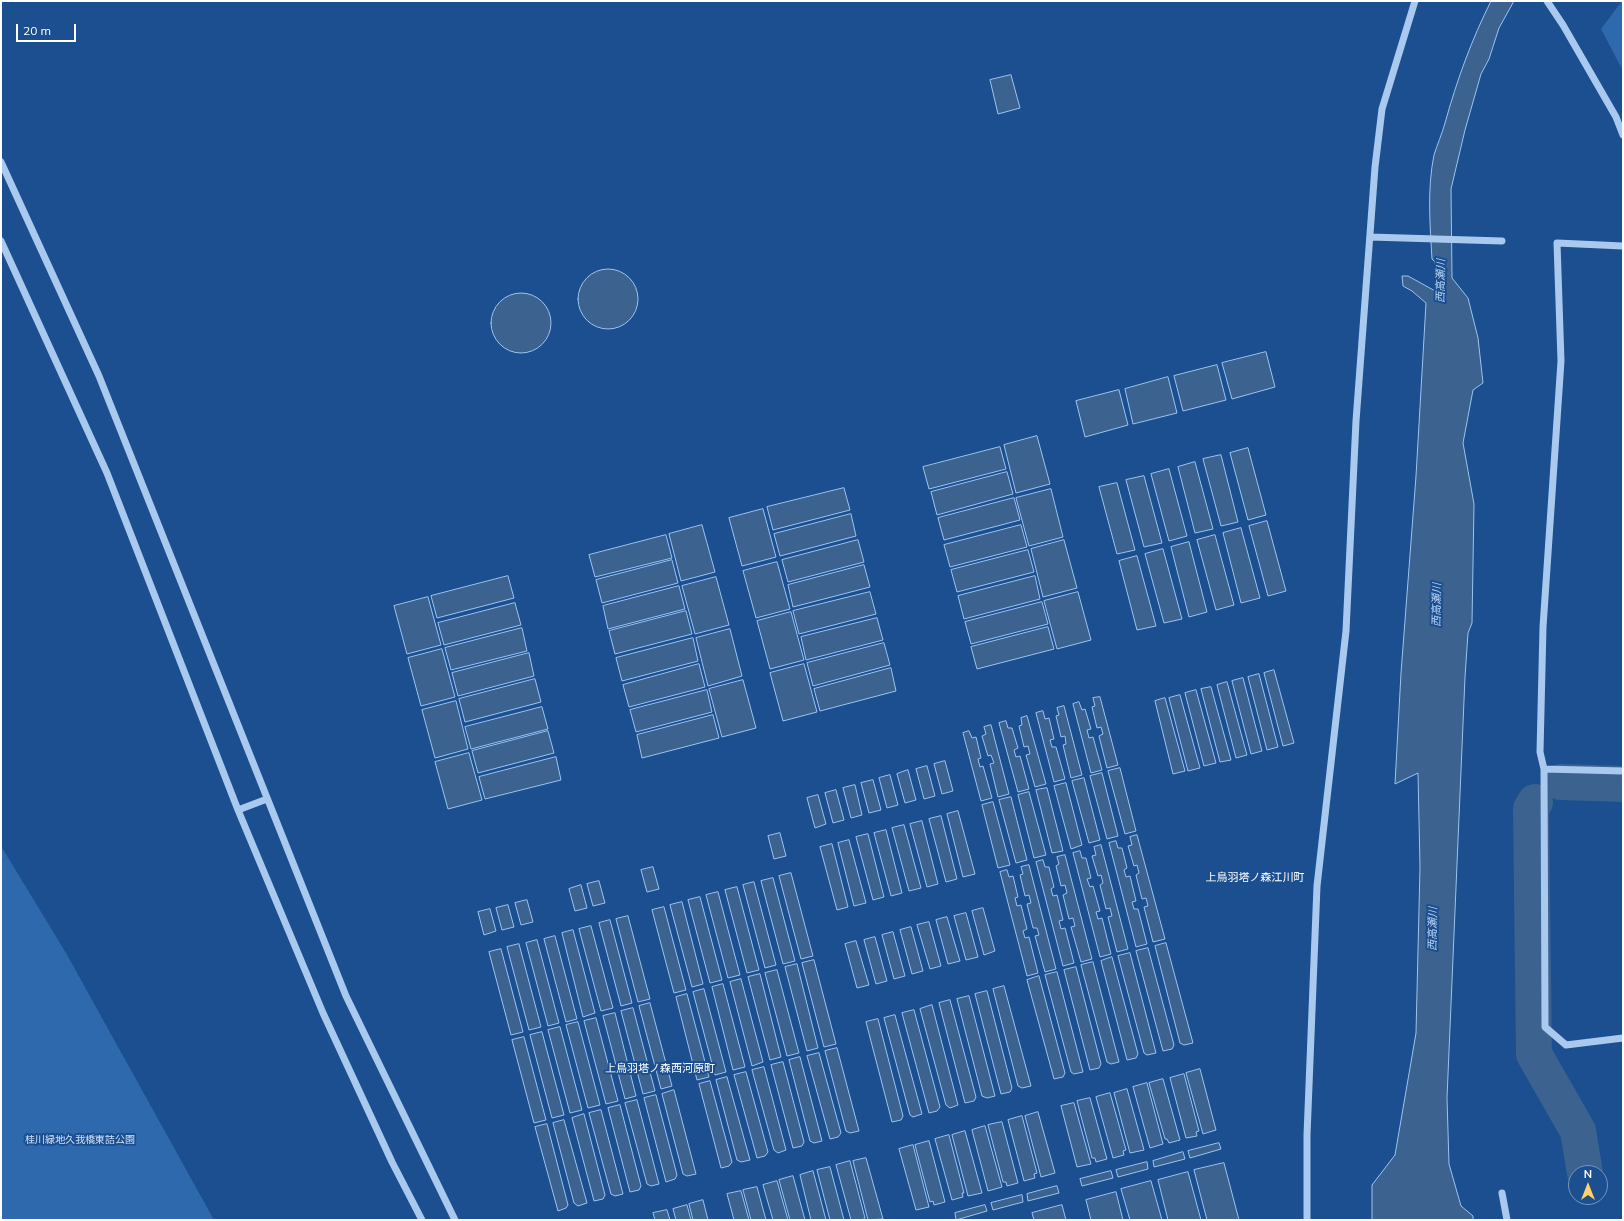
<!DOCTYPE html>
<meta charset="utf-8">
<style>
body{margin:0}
#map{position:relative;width:1624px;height:1221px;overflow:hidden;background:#1b4f8f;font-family:Mulish,sans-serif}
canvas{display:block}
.frame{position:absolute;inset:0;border:2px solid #fff;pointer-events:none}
.north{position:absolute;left:1568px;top:1165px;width:40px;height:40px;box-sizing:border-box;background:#1b4f8f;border:1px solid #7695bc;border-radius:50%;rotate:0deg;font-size:11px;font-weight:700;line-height:16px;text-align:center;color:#fff}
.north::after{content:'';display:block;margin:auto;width:14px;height:18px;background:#ffd166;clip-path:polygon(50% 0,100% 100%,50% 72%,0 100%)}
.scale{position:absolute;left:16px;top:24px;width:60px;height:18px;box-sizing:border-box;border:2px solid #fff;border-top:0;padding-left:5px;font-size:12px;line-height:14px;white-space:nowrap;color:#fff;-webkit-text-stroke:3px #1b4f8f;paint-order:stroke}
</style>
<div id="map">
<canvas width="1624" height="1221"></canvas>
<div class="frame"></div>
<div class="north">N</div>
<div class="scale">20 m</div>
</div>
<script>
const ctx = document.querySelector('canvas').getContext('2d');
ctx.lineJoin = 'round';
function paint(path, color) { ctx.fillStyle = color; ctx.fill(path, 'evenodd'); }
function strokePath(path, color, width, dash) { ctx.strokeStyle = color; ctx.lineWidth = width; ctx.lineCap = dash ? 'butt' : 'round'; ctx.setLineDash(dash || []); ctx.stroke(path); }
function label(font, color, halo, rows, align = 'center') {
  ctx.font = font + ' Mulish,"Noto Sans JP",sans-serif'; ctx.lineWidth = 4; ctx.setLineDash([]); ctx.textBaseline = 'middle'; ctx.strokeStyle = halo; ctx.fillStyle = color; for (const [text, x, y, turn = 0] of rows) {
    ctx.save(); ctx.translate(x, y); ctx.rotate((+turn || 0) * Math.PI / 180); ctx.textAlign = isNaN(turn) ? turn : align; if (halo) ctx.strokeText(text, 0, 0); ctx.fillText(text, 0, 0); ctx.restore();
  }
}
const green = new Path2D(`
 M1622 1H1623V71L1601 29Z
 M1 846 66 953 214 1220H1Z`);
const water = new Path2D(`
 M1491 1H1514L1499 28 1489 59 1481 74 1465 130 1451 189 1452 278 1468 298 1478 338 1483 383 1473 390 1463 443 1474 504 1472 623 1468 633 1465 677 1447 1098 1449 1164 1461 1206 1473 1216V1220H1372V1185L1395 1155 1416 1033 1420 867 1418 773 1395 784 1401 673 1416 476 1426 303 1412 291 1403 286 1402 276H1408L1437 292 1435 262 1432 259C1430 225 1427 189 1434 155 1437 145 1442 134 1445 123 1457 80 1471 41 1491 1Z
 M1011 75 1020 108 998 114 990 80Z
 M578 299a30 30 0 1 1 60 0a30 30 0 1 1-60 0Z
 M491 323a30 30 0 1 1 60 0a30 30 0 1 1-60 0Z
 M1266 352 1275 387 1232 399 1222 363Z
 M1217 365 1226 400 1183 411 1174 376Z
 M1168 377 1177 413 1133 424 1125 389Z
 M1119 390 1128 425 1085 437 1076 401Z
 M1037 436 1050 484 1016 493 1004 445Z
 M1000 447 1006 469 929 489 923 467Z
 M1248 448 1266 515 1248 520 1230 453Z
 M1221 455 1238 522 1221 526 1203 459Z
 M1195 462 1213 529 1195 533 1178 467Z
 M1169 469 1187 536 1169 541 1151 474Z
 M1007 472 1013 494 937 515 931 492Z
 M1144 476 1162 543 1144 547 1126 480Z
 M1117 483 1135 550 1117 554 1099 487Z
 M844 488 850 510 773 530 767 507Z
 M1051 489 1063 537 1029 546 1016 498Z
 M1014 498 1020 520 944 540 938 518Z
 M763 509 776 557 742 566 729 518Z
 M851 514 856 536 780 556 774 534Z
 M1267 521 1286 591 1268 596 1249 526Z
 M702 525 715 572 681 581 669 534Z
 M1021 525 1027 547 950 567 944 545Z
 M1241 528 1260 598 1241 603 1223 533Z
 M666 535 672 558 595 577 589 555Z
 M1215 535 1234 605 1216 610 1197 540Z
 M858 540 864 562 788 582 782 560Z
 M1064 540 1077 588 1043 597 1031 549Z
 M1189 542 1207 612 1189 617 1171 547Z
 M1163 549 1182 619 1164 623 1145 554Z
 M1028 550 1034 572 957 592 951 570Z
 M1137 556 1156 626 1137 630 1119 561Z
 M672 560 678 583 602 603 596 580Z
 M777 562 790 609 756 618 743 571Z
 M864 565 870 587 793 607 788 585Z
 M508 576 514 598 437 618 431 596Z
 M1035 576 1040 599 964 619 958 596Z
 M716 577 729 625 695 634 682 586Z
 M679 586 685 609 608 629 603 606Z
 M870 592 876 614 799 634 793 611Z
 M1078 592 1091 640 1057 649 1044 601Z
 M428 597 441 645 407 654 394 606Z
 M1042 602 1048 624 971 644 965 622Z
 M515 603 521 625 444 645 438 623Z
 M686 611 692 634 615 654 609 631Z
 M791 612 804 660 770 669 757 621Z
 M877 618 883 640 806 660 801 637Z
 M1048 627 1054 649 977 669 971 647Z
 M522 628 527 651 451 670 445 648Z
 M730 629 742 676 708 686 696 638Z
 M693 638 698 661 622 681 616 658Z
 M884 643 890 665 813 686 807 663Z
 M442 649 455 697 421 706 408 658Z
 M529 653 534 676 458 696 452 673Z
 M699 664 705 687 629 707 623 685Z
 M804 664 817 712 783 721 770 673Z
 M891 668 896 691 820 711 814 689Z
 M1274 670 1294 743 1283 746 1264 673Z
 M1259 674 1278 747 1267 750 1248 677Z
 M1243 678 1262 751 1251 754 1232 681Z
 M535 679 541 702 465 722 459 699Z
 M743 680 756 728 722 737 709 689Z
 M1227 682 1247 755 1236 758 1217 685Z
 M1211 687 1231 760 1220 762 1201 689Z
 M707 690 712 712 636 732 630 710Z
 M1196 690 1216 763 1204 766 1185 693Z
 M1180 695 1200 768 1188 771 1169 698Z
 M1100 697 1118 765 1107 768 1099 736 1103 734 1101 727 1097 728 1092 707 1095 706 1093 698Z
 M1165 698 1185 771 1173 774 1155 701Z
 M456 701 468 749 435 758 422 710Z
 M1079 702 1082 710 1085 709 1091 729 1087 730 1089 738 1093 737 1102 770 1091 773 1073 704Z
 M1064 706 1082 775 1071 778 1063 745 1066 744 1065 736 1061 737 1056 716 1059 715 1057 708Z
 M542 707 548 729 471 749 465 727Z
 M1043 711 1045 719 1049 718 1054 739 1050 740 1052 747H1056L1065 779 1054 782 1036 713Z
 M713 715 719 738 642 758 637 735Z
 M1027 716 1046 784 1035 787 1026 755 1030 754 1028 746 1024 747 1019 726 1022 725 1021 718Z
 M1006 721 1008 728H1012L1018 748 1014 750 1016 757 1020 756 1029 789 1018 792 999 723Z
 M991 725 1009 794 998 797 990 764 994 763 991 755 988 756 982 736 986 734 984 727Z
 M548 731 554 753 478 773 472 751Z
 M969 731 972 738 976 737 981 758 978 759 980 767 983 766 992 798 981 801 963 733Z
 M469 753 482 800 448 809 435 762Z
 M556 757 561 780 485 799 479 777Z
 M945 761 953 791 942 794 934 764Z
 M927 766 935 796 924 799 916 769Z
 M1120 768 1136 831 1125 834 1108 771Z
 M908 770 916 800 905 803 897 774Z
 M1102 773 1118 836 1107 839 1090 776Z
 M890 775 898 805 887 808 879 778Z
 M1084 778 1100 840 1089 843 1072 781Z
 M873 780 881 810 869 813 861 783Z
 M1066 783 1082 845 1071 849 1054 786Z
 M855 785 862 815 851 818 843 788Z
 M1047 788 1063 851 1052 853 1036 790Z
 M836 790 844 820 833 823 825 793Z
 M1029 792 1046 855 1034 858 1018 795Z
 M818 795 826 824 815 828 807 798Z
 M1011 797 1027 860 1016 863 999 800Z
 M993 802 1010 865 998 868 982 805Z
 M958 811 975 874 963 877 947 814Z
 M941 816 957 879 946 882 929 819Z
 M922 821 938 884 927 887 910 824Z
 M904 825 921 888 909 891 892 828Z
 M886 830 902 893 891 896 874 833Z
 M780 833 786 856 774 859 768 836Z
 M868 834 884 897 873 900 856 837Z
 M1137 835 1165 939 1153 942 1144 907 1148 906 1146 898 1142 899 1136 875 1139 873 1137 865 1134 866 1128 846 1132 845 1130 837Z
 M849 840 866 903 854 906 838 843Z
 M1116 841 1118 848H1122L1127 868 1124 870 1126 877 1130 876 1136 901 1132 902 1134 909H1138L1147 944 1136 947 1109 843Z
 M832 844 848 907 837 910 820 847Z
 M1101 845 1128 949 1117 952 1108 917 1112 916 1110 908 1106 909 1100 885 1103 883 1101 875 1098 876 1092 856 1096 855 1094 847Z
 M1080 851 1082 858H1086L1091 878 1087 879 1090 887 1093 886 1100 911 1096 912 1098 919 1102 918 1111 954 1100 957 1073 853Z
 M1065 855 1092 959 1081 962 1071 927 1075 926 1073 918 1069 919 1063 895 1067 893 1065 885 1061 886 1056 866 1059 864 1057 857Z
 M1043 860 1045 867H1049L1054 887 1051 889 1053 896 1057 895 1063 920 1059 921 1061 929 1065 928 1074 963 1063 966 1036 862Z
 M1029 865 1056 969 1045 972 1035 936 1039 935 1037 928H1033L1027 904 1031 903 1029 895 1025 896 1020 875 1023 874 1021 867Z
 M653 867 659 889 647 892 641 870Z
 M1007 870 1009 877 1013 876 1018 897 1015 898 1017 906 1021 905 1027 929 1023 931 1025 938 1029 937 1038 973 1027 976 1000 872Z
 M791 873 813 956 801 959 779 876Z
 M773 878 795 961 783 964 761 881Z
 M599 881 605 903 593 906 587 884Z
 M754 882 776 965 765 968 743 885Z
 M581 885 587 908 575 911 569 889Z
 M737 887 759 970 747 973 725 890Z
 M718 892 740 975 728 978 706 895Z
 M700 897 722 980 710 983 688 900Z
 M527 900 533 922 521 925 515 903Z
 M682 902 703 984 692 987 670 905Z
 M508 905 514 927 502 930 496 908Z
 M664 907 686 990 674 993 652 910Z
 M983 908 995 951 984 955 972 911Z
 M490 909 496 931 484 935 478 912Z
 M966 913 978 957 966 960 954 916Z
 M628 916 650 999 638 1002 616 919Z
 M947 917 960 961 948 964 936 920Z
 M610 920 632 1003 621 1006 599 923Z
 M929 922 941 966 930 969 917 925Z
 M591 926 613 1008 601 1011 579 929Z
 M911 927 923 971 912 974 900 930Z
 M573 930 595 1013 583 1017 562 933Z
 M893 932 905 976 894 979 882 935Z
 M555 936 577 1019 566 1022 544 939Z
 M875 937 887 981 876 984 864 940Z
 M537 940 559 1023 548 1026 526 943Z
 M856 941 869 985 857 988 845 944Z
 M1166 943 1193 1043 1184 1045 1180 1043 1155 946Z
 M519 944 541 1027 529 1030 507 947Z
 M1148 948 1174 1045 1172 1049 1163 1051 1136 951Z
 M501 949 523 1032 511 1035 489 952Z
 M1130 953 1156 1053 1147 1055 1144 1053 1118 956Z
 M1112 957 1138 1054 1136 1058 1127 1060 1101 961Z
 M814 960 836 1044 824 1047 802 963Z
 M1093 962 1119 1062 1111 1064 1107 1062 1081 965Z
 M797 964 818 1048 807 1051 785 967Z
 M1076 967 1101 1064 1099 1068 1090 1070 1064 970Z
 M777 970 799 1053 787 1056 765 973Z
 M1057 972 1083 1072 1074 1074 1071 1072 1045 975Z
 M760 974 781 1057 770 1060 748 977Z
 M1039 976 1065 1073 1063 1077 1054 1079 1027 980Z
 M741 979 763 1062 752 1066 730 982Z
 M723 984 745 1067 733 1070 712 987Z
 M1004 986 1031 1086 1022 1088 1018 1086 993 989Z
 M704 989 726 1072 715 1075 693 992Z
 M987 991 1012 1088 1010 1092 1001 1094 975 994Z
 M687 994 709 1077 697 1080 676 997Z
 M969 996 995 1096 987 1098 982 1096 957 999Z
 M950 1000 976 1097 974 1101 965 1103 939 1003Z
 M650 1003 672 1086 661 1089 639 1006Z
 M932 1005 958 1105 950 1108 946 1105 920 1009Z
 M633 1008 655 1091 643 1094 621 1011Z
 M914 1010 940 1107 937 1111 929 1113 902 1013Z
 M615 1013 636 1096 625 1099 603 1016Z
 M895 1015 922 1114 913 1117 910 1115 884 1018Z
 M596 1018 618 1101 606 1104 584 1021Z
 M878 1019 903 1116 901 1120 892 1122 866 1022Z
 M578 1022 600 1105 588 1108 566 1025Z
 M560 1027 582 1110 570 1113 548 1030Z
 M542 1032 564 1115 552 1118 530 1035Z
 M524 1037 546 1120 534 1123 512 1040Z
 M837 1048 859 1131 850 1133 846 1131 825 1051Z
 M819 1053 841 1133 838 1137 830 1139 807 1056Z
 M800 1057 822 1141 814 1143 810 1141 789 1060Z
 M783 1062 804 1142 802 1146 793 1148 771 1065Z
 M764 1067 786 1150 778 1153 774 1150 752 1070Z
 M1200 1069 1216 1130 1203 1134 1186 1073Z
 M746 1072 768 1152 765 1156 757 1158 734 1075Z
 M1184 1074 1199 1131 1196 1132 1197 1136 1186 1138 1170 1078Z
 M727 1077 750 1160 741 1162 737 1160 716 1080Z
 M1163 1079 1180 1140 1169 1143 1167 1139H1165L1149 1083Z
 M710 1081 732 1162 729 1166 721 1168 699 1084Z
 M1147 1083 1163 1144 1150 1148 1133 1087Z
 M1127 1089 1144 1150 1130 1153 1114 1093Z
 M674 1090 696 1174 687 1176 683 1174 662 1094Z
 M1110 1093 1126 1150 1123 1151 1124 1155 1113 1158 1096 1097Z
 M656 1095 677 1175 675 1179 666 1182 644 1098Z
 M1090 1098 1107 1159 1096 1162 1095 1158H1092L1077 1101Z
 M637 1100 659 1184 651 1186 647 1184 625 1103Z
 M1074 1103 1091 1164 1077 1167 1061 1106Z
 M620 1105 641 1186 639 1190 630 1192 608 1108Z
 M601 1110 623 1194 615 1196 611 1194 589 1113Z
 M1038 1112 1055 1173 1041 1177 1025 1116Z
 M584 1114 605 1195 603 1199 594 1201 572 1118Z
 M1022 1116 1037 1173 1034 1174 1035 1178 1024 1181 1008 1120Z
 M564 1120 587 1203 578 1206 574 1203 553 1123Z
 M1002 1122 1018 1183 1007 1186 1006 1182H1003L988 1125Z
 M547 1124 568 1205 566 1208 558 1211 535 1127Z
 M985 1126 1002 1187 988 1191 972 1130Z
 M965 1131 982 1193 968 1196 952 1135Z
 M949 1135 964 1193H962L963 1197 952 1200 935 1139Z
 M929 1141 945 1202 934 1205 933 1201 930 1202 915 1145Z
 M1219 1143 1221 1149 1190 1158 1188 1151Z
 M913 1145 929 1207 916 1210 899 1149Z
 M1183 1152 1185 1159 1154 1167 1153 1161Z
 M866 1158 883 1219 868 1220 853 1161Z
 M850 1161 865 1218 862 1220H851L836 1165Z
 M1147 1162 1148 1169 1118 1177 1116 1170Z
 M1224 1163 1239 1220H1207L1194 1170Z
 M830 1167 844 1220H830L817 1170Z
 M813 1171 826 1220H811L800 1175Z
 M1111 1171 1113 1178 1082 1186 1080 1179Z
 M1188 1172 1201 1220H1168L1158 1180Z
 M793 1176 805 1220H790L779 1180Z
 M777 1181 788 1220H773L763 1185Z
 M1151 1181 1162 1220H1130L1121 1189Z
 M1057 1186 1059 1193 1028 1201 1027 1194Z
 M757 1187 766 1220H751L743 1190Z
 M741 1191 749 1220H734L727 1194Z
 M1116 1192 1123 1220H1091L1086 1200Z
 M1022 1195 1023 1202 993 1210 991 1203Z
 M703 1200 708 1220H693L689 1204Z
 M687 1205 691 1220H676L673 1209Z
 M985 1205 987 1211 956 1220 955 1213Z
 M1062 1205 1066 1220H1034L1032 1213Z
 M667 1210 670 1220H655L653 1213Z`);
const river = new Path2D(`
 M1561 782 1623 784
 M1535 802 1531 809 1534 1054 1578 1131 1585 1173`);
const minor = new Path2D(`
 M1547 1 1563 25 1616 117 1623 135
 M1 162 99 376 346 996 455 1220
 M1370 237 1502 241
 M1 241 107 473 238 810 323 1013 392 1162 422 1220
 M1623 246 1557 243 1561 361 1543 627 1540 752 1544 769 1545 1027 1566 1045 1623 1038
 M1544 769 1623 771
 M238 810 267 799
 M1502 1193 1507 1220
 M1307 1220V1135L1317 886 1346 631 1356 421 1375 167 1382 109 1415 1`);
const parkNames = [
 ["桂川緑地久我橋東詰公園",80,1140]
];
const waterNames = [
 ["西高瀬川",1441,281,-89],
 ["西高瀬川",1437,605,-89],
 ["西高瀬川",1433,929,-89]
];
const neighbourhoodNames = [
 ["上鳥羽塔ノ森江川町",1255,878],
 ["上鳥羽塔ノ森西河原町",660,1069]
];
paint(green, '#2e69ad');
paint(water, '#3c6290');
strokePath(water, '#9cc4f0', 1);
strokePath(river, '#3c6290', 36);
strokePath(minor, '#a9c9ee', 7);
label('10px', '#cfe3fa', '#1b4f8f', parkNames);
label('italic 11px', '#b5d3f5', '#1b4f8f', waterNames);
label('11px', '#fff', '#1b4f8f', neighbourhoodNames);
</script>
